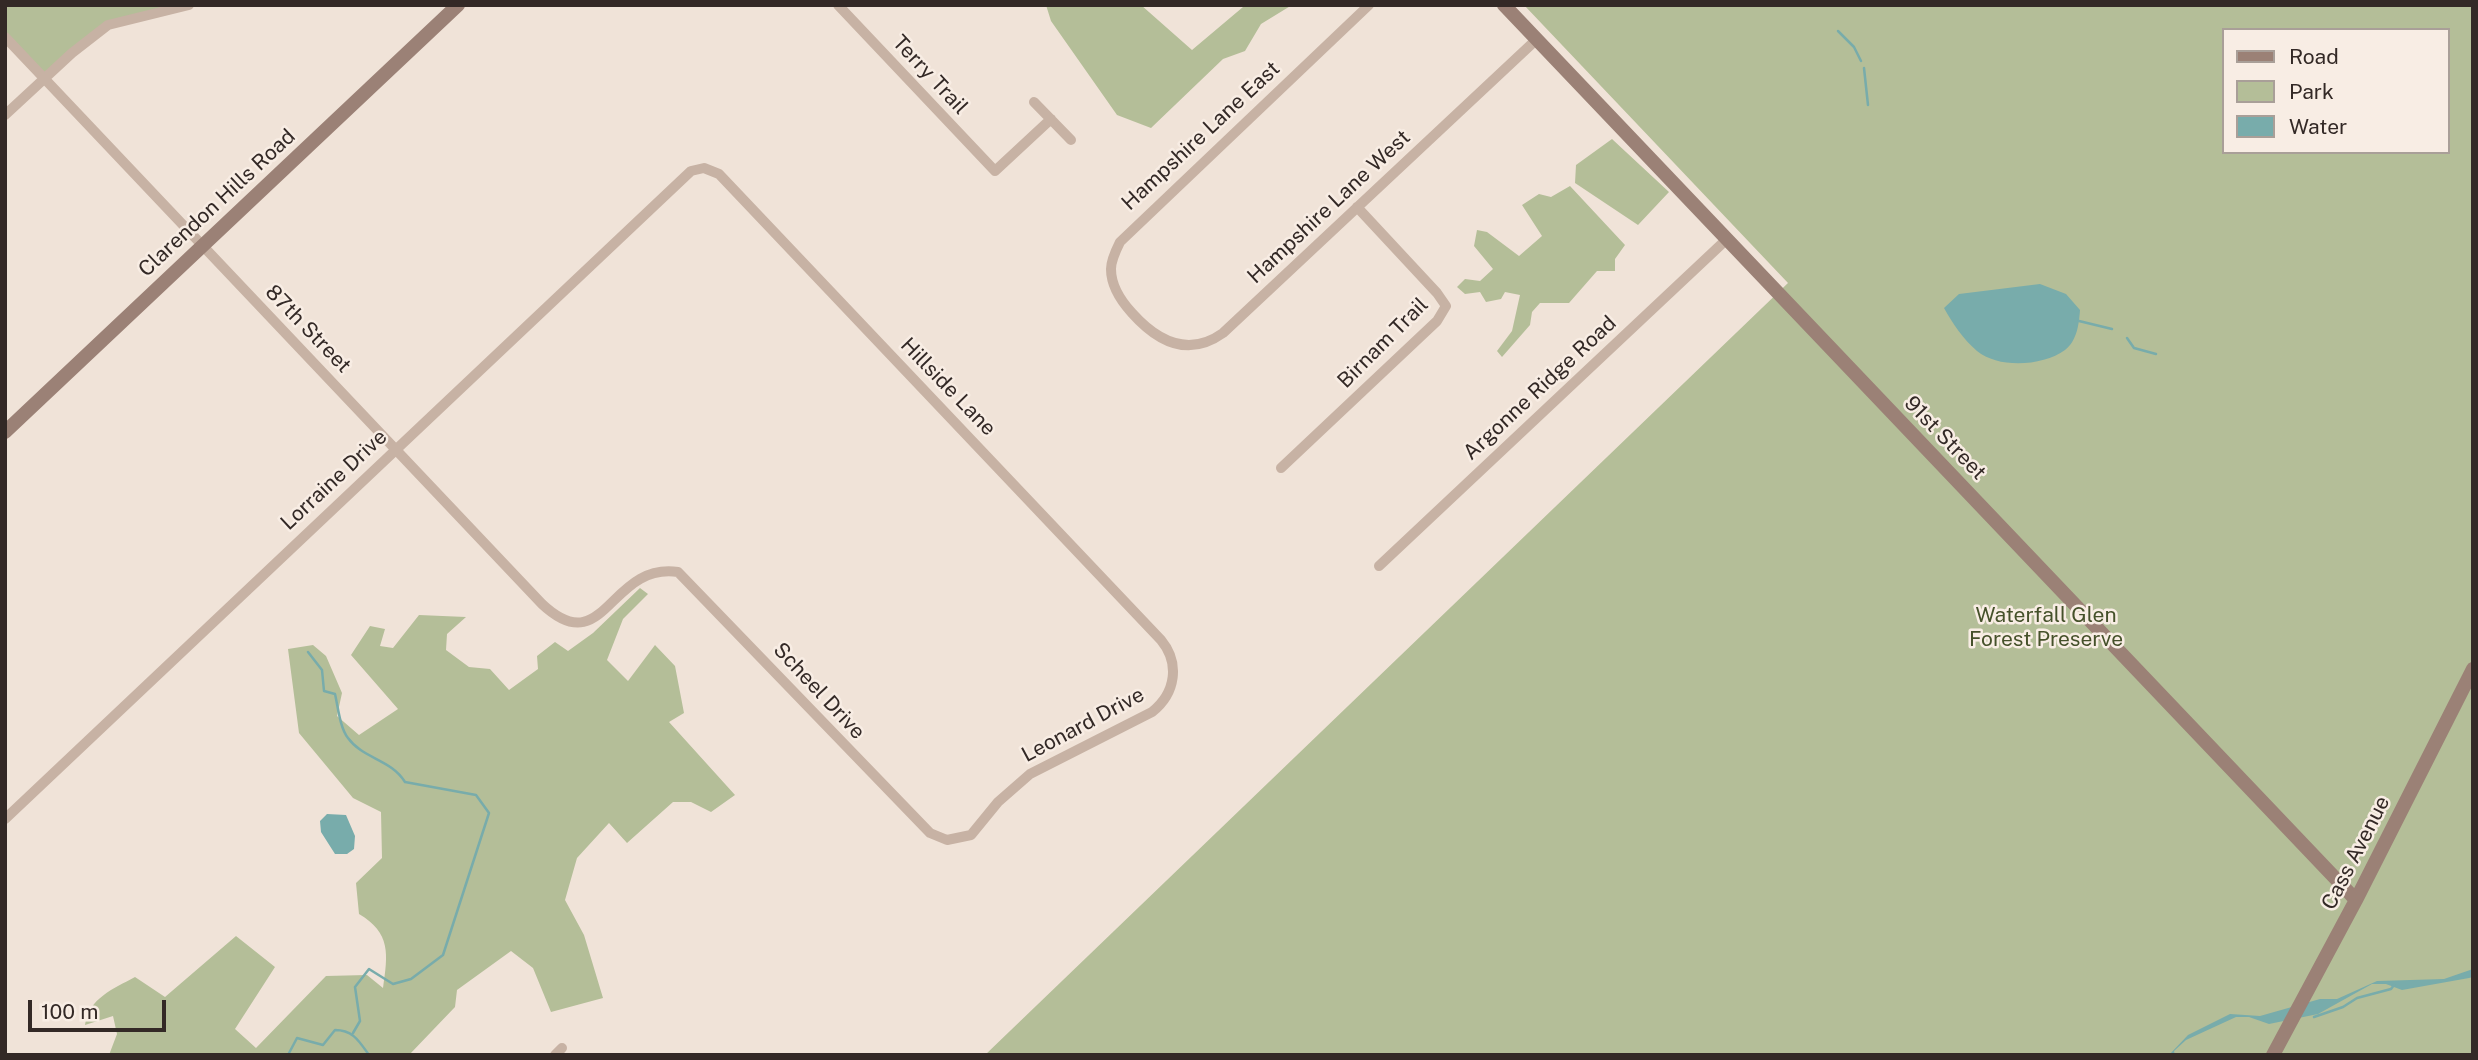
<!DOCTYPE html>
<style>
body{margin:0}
#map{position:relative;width:2478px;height:1060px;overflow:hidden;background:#f0e3d8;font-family:"Public Sans",sans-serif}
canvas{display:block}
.frame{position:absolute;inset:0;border:7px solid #332926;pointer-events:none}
.legend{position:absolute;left:2222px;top:28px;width:228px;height:126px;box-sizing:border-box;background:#f8ede4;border:2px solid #a99f98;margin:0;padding:9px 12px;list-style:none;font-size:21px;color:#332926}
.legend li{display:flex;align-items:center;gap:14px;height:35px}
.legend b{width:35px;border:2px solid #a99f98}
.scale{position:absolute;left:28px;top:1000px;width:138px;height:32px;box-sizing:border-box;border:4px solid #332926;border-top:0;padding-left:9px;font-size:21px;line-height:24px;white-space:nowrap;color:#332926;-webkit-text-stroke:5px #f8ede4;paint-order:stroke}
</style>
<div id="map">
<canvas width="2478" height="1060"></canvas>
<div class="frame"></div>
<ul class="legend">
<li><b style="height:9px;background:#9b8176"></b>Road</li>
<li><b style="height:19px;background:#b4be98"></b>Park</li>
<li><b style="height:19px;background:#78acab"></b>Water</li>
</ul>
<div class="scale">100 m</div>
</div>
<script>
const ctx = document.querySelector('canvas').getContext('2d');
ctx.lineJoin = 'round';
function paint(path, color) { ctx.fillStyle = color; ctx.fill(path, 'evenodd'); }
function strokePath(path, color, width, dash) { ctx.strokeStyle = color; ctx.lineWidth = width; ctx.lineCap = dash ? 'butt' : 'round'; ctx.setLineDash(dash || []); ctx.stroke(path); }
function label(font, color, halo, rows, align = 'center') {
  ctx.font = font + ' "Public Sans",sans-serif'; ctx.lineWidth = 5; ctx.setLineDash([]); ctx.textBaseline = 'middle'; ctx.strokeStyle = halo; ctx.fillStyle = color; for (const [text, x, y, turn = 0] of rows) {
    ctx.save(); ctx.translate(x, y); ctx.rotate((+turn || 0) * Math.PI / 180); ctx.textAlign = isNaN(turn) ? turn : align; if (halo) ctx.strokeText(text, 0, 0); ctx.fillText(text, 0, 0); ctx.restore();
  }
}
const green = new Path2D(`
 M5 5H188L120 21 45 78 5 37Z
 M1046 5H1141L1192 50 1243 7 1240 5H1292L1261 24 1245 51 1223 59 1151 128 1117 115 1051 21Z
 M1524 5H2473V1055H985L1788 283ZM2224 30H2448V152H2224Z
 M1612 139 1669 192 1638 225 1575 183 1576 165Z
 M1570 186 1625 245 1615 259V271H1597L1569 303H1540L1532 312 1530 325 1502 357 1497 351 1512 331 1520 295 1505 292 1501 299 1486 302 1480 292 1465 294 1457 287 1465 279 1480 281 1493 269 1474 246 1477 230 1487 232 1519 256 1542 236 1522 205 1539 194 1551 197Z
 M640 588 648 594 623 619 607 660 628 681 655 645 675 666 684 713 669 722 735 795 711 812 691 802H673L627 843 609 823 577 858 565 900 584 935 603 998 551 1012 533 968 511 951 457 990 455 1007 409 1055H109L117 1034 113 1016 85 1025C89 998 113 989 135 977L165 997 236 936 275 967 235 1029 256 1048 326 976 367 975 383 988C388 954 391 933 359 914L356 883 382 858 381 812 353 798 299 733 288 649 313 645 326 656 342 693 337 716 359 735 398 709 351 655 370 626 385 629 380 646 393 648 419 615 466 617 447 634 446 650 469 667 490 669 509 690 538 669 537 656 555 642 568 651 593 633Z`);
const water = new Path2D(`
 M2040 284 2066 294 2080 310C2079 324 2077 341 2065 350 2043 366 1999 369 1977 351 1963 339 1953 324 1944 308L1959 294Z
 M327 814 346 815 355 836 354 849 347 854H335L321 832 320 821Z
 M2473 969V977L2469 978 2402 990 2386 984H2372L2318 1014 2269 1024 2249 1017H2236L2186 1040 2174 1051 2175 1055H2169L2188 1035 2230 1014 2260 1016 2320 999H2337L2377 981 2444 979Z`);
const stream = new Path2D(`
 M1838 31 1854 47 1861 61
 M1864 68 1868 105
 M2079 321 2112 329
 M2127 338 2134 348 2156 354
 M308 652 322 670 324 691 335 694C338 707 340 728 348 738 363 759 391 759 405 782L476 795 489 813 443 955 411 979 393 984 369 969 355 987 360 1021 353 1033
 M2314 1017 2343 1007 2357 998 2391 989 2394 985
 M288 1055 297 1038 323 1045 335 1030C353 1030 359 1041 369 1055`);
const street = new Path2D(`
 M838 5 995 171 1051 119
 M1369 5 1120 242C1116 250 1111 260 1111 269 1111 286 1121 301 1132 313 1157 341 1188 358 1223 333L1537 39
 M5 37 542 604C605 663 609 562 678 572L930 833 947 840 971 835 998 802 1030 774 1152 712C1176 693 1180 663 1161 640L719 174 704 168 691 171 5 819
 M1034 102 1071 140
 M5 115 72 53 108 25 189 5
 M1281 468 1437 321 1446 306 1437 293 1357 207
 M1379 566 1727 239
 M555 1055 562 1048`);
const secondary = new Path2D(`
 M1504 5 2356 900
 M5 432 458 5
 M2273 1055 2356 900 2473 669`);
const streetNames = [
 ["Terry Trail",930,75,47],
 ["Hampshire Lane East",1201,136,-43],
 ["Clarendon Hills Road",217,203,-43],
 ["Hampshire Lane West",1329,207,-43],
 ["87th Street",308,329,46],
 ["Birnam Trail",1383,343,-45],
 ["Hillside Lane",948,387,46],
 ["Argonne Ridge Road",1540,388,-43],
 ["91st Street",1945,438,46],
 ["Lorraine Drive",334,480,-43],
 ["Scheel Drive",819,691,47],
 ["Leonard Drive",1083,725,-28],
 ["Cass Avenue",2356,853,-63]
];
const parkNames = [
 ["Waterfall Glen",2046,616],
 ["Forest Preserve",2046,640]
];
paint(green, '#b4be98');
paint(water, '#78acab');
strokePath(stream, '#78acab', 2.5);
strokePath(street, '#c7b2a4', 10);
strokePath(secondary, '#9b8176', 14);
label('21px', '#332926', '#f8ede4', streetNames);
label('21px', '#45512a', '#f8ede4', parkNames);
</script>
